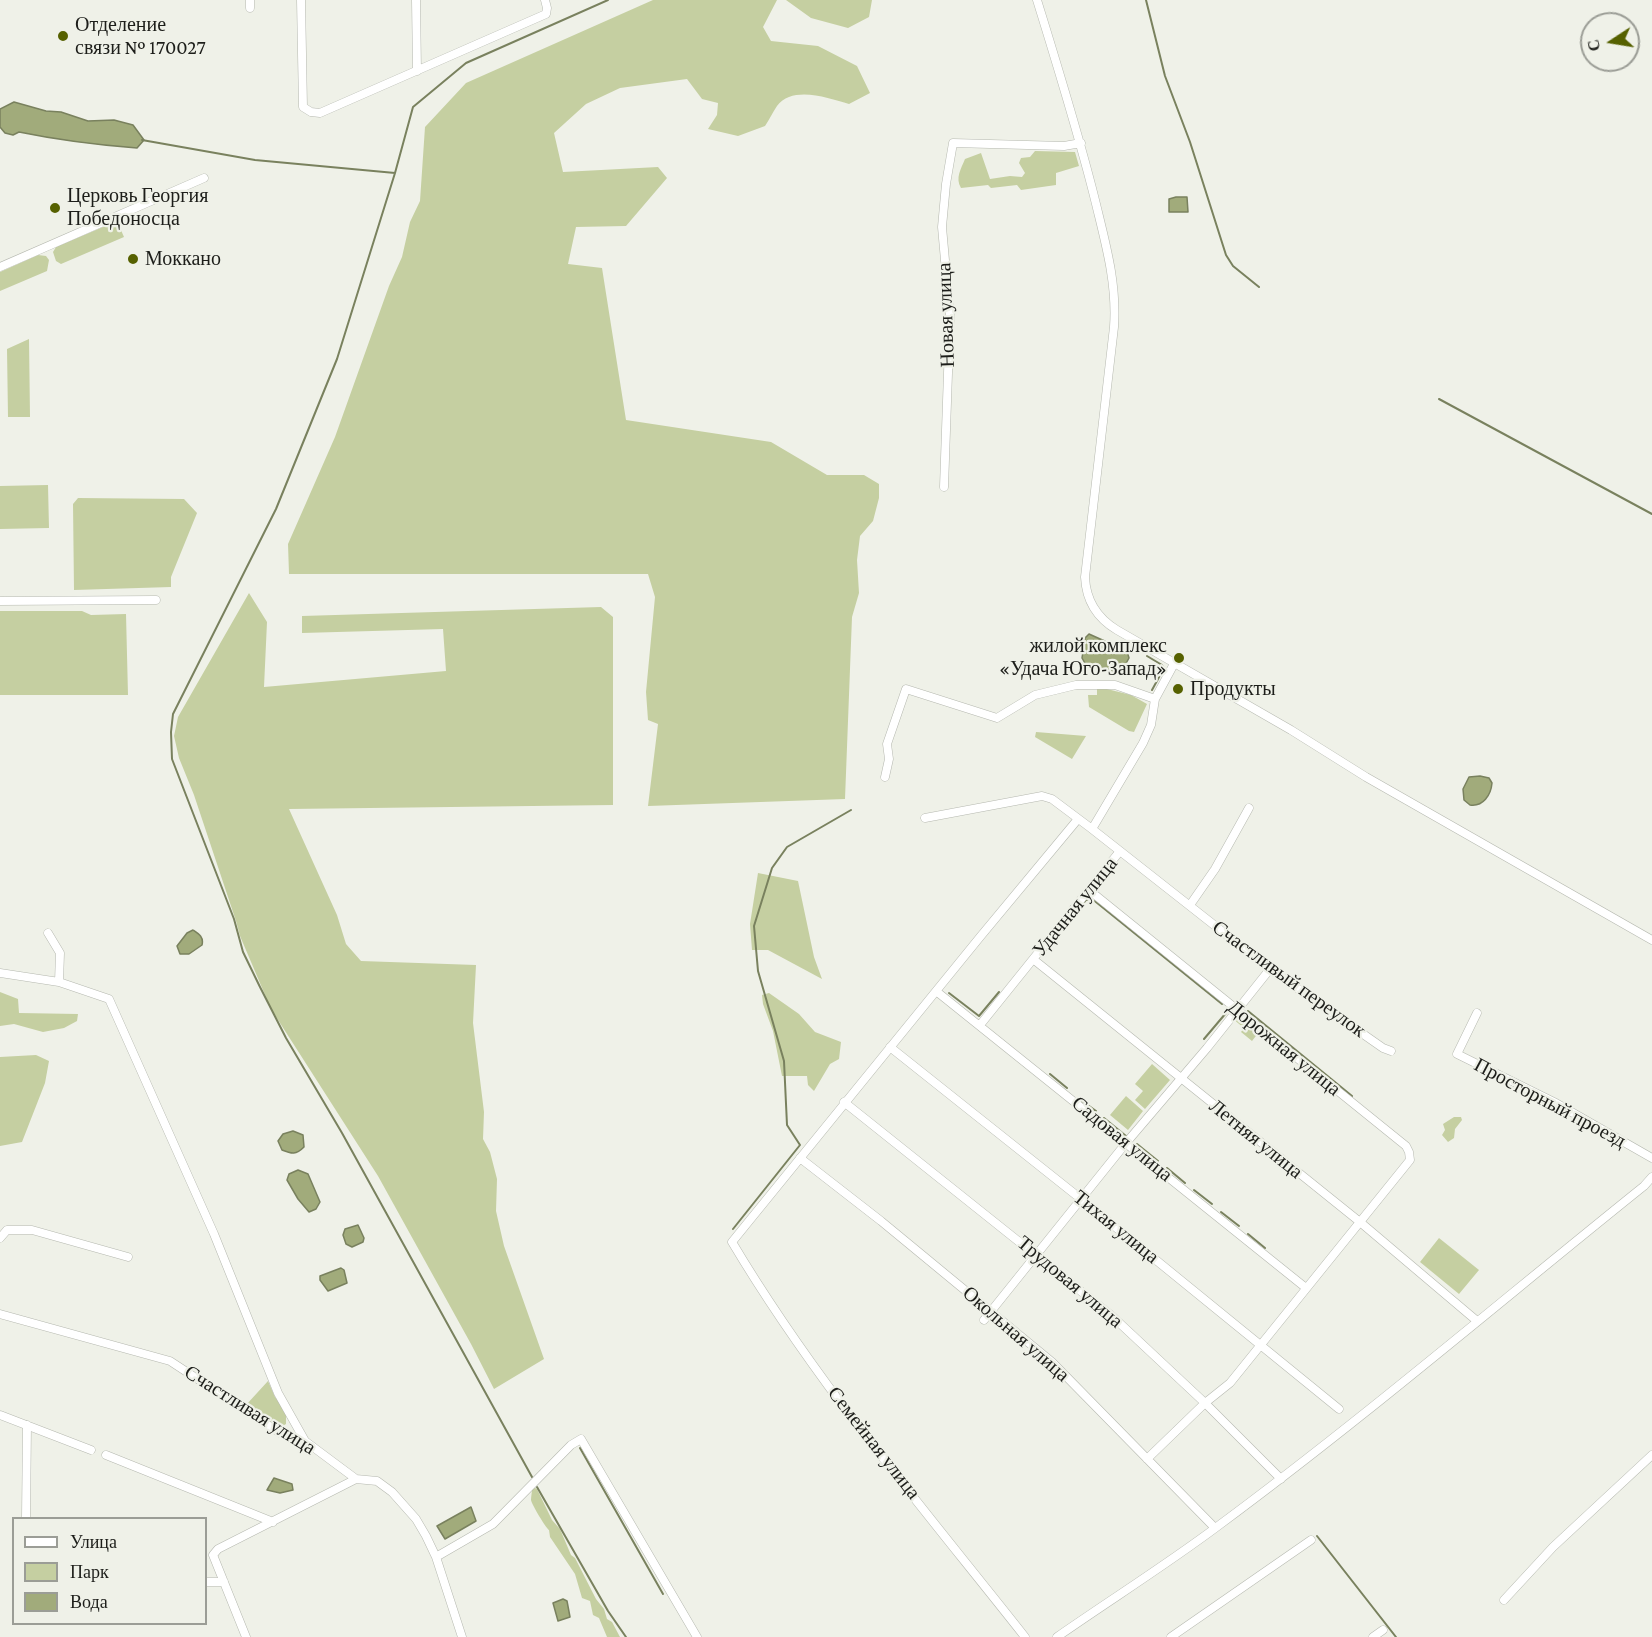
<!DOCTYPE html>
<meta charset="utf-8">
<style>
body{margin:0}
#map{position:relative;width:1652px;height:1637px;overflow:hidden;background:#eff1e8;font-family:"Crimson Pro",serif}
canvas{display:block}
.legend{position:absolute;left:12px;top:1517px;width:195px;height:108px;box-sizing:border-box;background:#eff1e8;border:2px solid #9b9d96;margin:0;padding:8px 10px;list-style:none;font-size:18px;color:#1d1e1a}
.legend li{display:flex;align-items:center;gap:12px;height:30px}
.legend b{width:30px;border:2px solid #9b9d96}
.north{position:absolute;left:1580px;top:12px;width:60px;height:60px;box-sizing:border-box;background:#eff1e8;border:2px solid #9b9d96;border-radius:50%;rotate:258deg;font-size:16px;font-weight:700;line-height:24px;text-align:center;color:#1d1e1a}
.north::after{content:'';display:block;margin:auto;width:21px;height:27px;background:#566100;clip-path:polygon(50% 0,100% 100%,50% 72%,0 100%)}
</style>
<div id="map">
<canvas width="1652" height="1637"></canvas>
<ul class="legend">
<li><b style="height:8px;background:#fff"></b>Улица</li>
<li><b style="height:16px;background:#c5cfa1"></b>Парк</li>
<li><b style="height:16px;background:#a1ab7b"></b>Вода</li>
</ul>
<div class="north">С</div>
</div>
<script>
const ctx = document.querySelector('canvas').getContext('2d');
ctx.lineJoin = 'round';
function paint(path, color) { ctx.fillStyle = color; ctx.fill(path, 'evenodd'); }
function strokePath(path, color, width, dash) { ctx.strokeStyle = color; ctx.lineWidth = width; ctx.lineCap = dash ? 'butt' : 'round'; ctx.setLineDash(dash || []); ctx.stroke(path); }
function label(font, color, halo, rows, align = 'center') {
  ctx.font = font + ' "Crimson Pro",serif'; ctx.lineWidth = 4.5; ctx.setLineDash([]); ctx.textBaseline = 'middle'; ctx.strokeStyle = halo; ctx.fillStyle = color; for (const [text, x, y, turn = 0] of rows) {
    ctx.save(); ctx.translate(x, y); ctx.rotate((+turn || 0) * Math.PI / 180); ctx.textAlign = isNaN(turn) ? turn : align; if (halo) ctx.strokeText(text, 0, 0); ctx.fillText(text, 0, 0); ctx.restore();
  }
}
const green = new Path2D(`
 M653 0H777L763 27 771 41 818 46 857 66 870 93 849 104C828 98 793 85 777 106 773 112 769 120 765 126L738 136 708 129 717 115 718 103 702 99 687 79 620 88 586 104 554 133 563 172 658 167 667 178 626 226 576 227 568 264 602 268 626 420 771 442 827 475H864L879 484V498L873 521 860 536 857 560 859 593 852 617 845 799 648 806 658 724 648 720 646 692 655 597 648 574H289L288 544 335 437 389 286 402 257 410 222 420 201 425 127 466 83Z
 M786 0H872L869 17 848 28 811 18Z
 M1035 151 1075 152 1079 166 1056 173V185L1021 190 1017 185 991 188 988 185 961 188C955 178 961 169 965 159L981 153 990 179 1010 176 1022 177 1025 173 1019 163 1021 158 1030 157Z
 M117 221 124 237 61 264 56 261 53 252 56 247Z
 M38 255 46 256 49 260 47 271 0 291V272Z
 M29 339 30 417H8L7 349Z
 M48 485 49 528 0 529V486Z
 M78 498 184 499 197 513 171 577V587L74 590 73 504Z
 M249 593 267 622 264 687 446 671 443 629 302 633V616L601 607 613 617V805L289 809 337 915 346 944 361 961 476 965 473 1023 484 1112 483 1139 490 1152 497 1179 496 1211 504 1246 544 1359 494 1389 471 1344 378 1176 271 1009 240 936 236 921 194 795 179 758 174 736 178 717Z
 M0 611H82L91 615 126 614 128 695H0Z
 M1103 688 1131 695 1147 704 1134 732 1129 731 1089 707 1088 695H1097V689Z
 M1036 732 1086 736 1072 759 1035 737Z
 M758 873 798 881 814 957 822 979 768 950H752L750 924Z
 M0 992 18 999 19 1013 78 1014 77 1021 64 1028 43 1032 14 1024 0 1026Z
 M769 993 799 1014 815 1032 841 1042 839 1059 830 1064 814 1091 808 1085 807 1076H782L773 1031 763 1004 762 995Z
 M1235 1016H1241L1259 1032 1252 1041 1241 1032 1244 1028 1233 1019Z
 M36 1055 49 1061 45 1083 22 1142 0 1146V1057Z
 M1152 1064 1170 1080 1145 1109 1135 1100 1143 1091 1135 1084Z
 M1126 1096 1143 1111 1128 1130 1110 1115Z
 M1454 1117H1461L1462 1120 1455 1129 1454 1138 1448 1142 1442 1135 1445 1130 1443 1124Z
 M1439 1238 1479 1270 1459 1294 1420 1262Z
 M268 1381 275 1397 286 1411V1424L279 1428 248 1410 246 1405Z
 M535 1488 537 1489 552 1520 560 1529 571 1555 575 1558 596 1599 604 1609 607 1619 612 1622 620 1637H607L599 1618 593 1615 590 1601 582 1598 575 1574 550 1537 549 1530C546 1528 532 1505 531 1500 531 1496 532 1493 532 1489Z`);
const water = new Path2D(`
 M14 102 46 111 61 112 88 121 114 120 133 125 144 140 137 148C98 145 58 140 19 132L13 135 5 133 0 127V109Z
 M1176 197H1187L1188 212H1169V199Z
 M1089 634 1127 651 1129 658 1123 669 1119 672 1086 665 1082 658 1085 638Z
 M1480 776 1489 778 1492 783C1491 795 1483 807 1470 805L1464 800 1463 789 1469 777Z
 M193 930C199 934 204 937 202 945L189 954H180L177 946 187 933Z
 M293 1131 303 1135 304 1147C296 1155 292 1154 282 1150L278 1141 283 1134Z
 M298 1170 308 1174 320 1202 316 1209 309 1212 298 1199 287 1180 289 1174Z
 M358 1225 364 1238 363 1242 352 1247 346 1244 343 1235 345 1229Z
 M341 1268 344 1270 347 1283 328 1291 320 1280V1276Z
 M274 1478 292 1484 293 1490 280 1493 267 1490Z
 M471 1507 476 1521 445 1539 437 1526Z
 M563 1599 567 1601 570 1617 558 1621 553 1603Z`);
const stream = new Path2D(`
 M1146 0 1165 76 1190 142 1226 255 1233 266 1259 287
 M142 140 255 160 395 173
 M1439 399 1652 514
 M1147 656 1162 665 1164 668 1152 690
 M1064 928 1086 900 1091 898 1222 1004
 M1042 955 1058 936
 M949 993 979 1016 999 992
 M1248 1011 1352 1096
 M1204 1039 1226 1013
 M1050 1074 1067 1088
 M1078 1098 1096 1111
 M1104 1118 1126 1136
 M1137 1144 1158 1161
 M1167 1168 1185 1183
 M1194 1190 1212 1204
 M1221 1212 1239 1226
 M733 1229 800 1145 787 1125 784 1061 758 971 754 926 772 868 787 847 851 810
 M1248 1234 1265 1248
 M580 1448 663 1594
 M532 1477 342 1133 286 1038 260 987 243 952 234 919 172 759 171 732 173 714 276 509 337 359 395 173 413 107 466 63 608 0
 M537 1487 608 1611 626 1637
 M1317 1536 1396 1637`);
const street = new Path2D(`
 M250 0V8
 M301 0 303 107 311 112 320 113 546 14 547 8 545 0
 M416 0 417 71
 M1037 0C1058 68 1079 135 1096 204 1106 245 1117 284 1114 327L1085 577C1086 600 1097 618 1117 630L1291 730 1366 777 1652 940
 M0 267 204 178
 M944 487 950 316 942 227 946 184 953 143 1064 146 1081 143
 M0 601 156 600
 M1175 662 1155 699 1151 725 1143 743 1092 829 1270 969 1383 1048 1391 1051
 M885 777 889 759 887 744 906 689 997 718 1035 695 1076 685H1115L1155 699
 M925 818 1042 796 1052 799 1092 829
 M1089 890 1406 1146 1409 1152 1410 1160 1230 1383 1205 1403 1147 1459
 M1190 905 1215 869 1249 808
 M48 933 60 953 59 982
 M1033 959 1360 1222 1477 1321
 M0 973 59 982 109 999 214 1234 278 1393 305 1441
 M936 991 1306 1288
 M1477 1013 1457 1054 1554 1102 1652 1158
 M980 1025 1120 851
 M890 1047 1081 1199 1339 1409
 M844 1102 1112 1316 1205 1403 1281 1479
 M800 1158 881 1221 1052 1362 1215 1528
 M0 1238 7 1230H32L128 1257
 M0 1314 170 1361 280 1433 305 1441 356 1479 377 1481 392 1492 416 1519 426 1536 436 1557 462 1637
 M984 1320 1126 1143 1207 1048 1270 969
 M0 1415 91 1450
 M106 1455 273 1522
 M26 1518 27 1425
 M436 1557 493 1524 571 1445 581 1439 697 1637
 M206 1582H224
 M1504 1600 1553 1547 1652 1455
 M246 1637 213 1555 218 1549 356 1479
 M1025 1637C924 1509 816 1383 732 1242L980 937 1078 819
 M1057 1637C1110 1600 1166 1565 1218 1526 1364 1418 1502 1300 1644 1186L1652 1177
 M1171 1637 1311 1540
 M1373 1637 1383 1630`);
const markers = [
 [63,36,6,"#566100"],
 [55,208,6,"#566100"],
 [133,259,6,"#566100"],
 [1179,658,6,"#566100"],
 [1178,689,6,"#566100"]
];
const poiNames = [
 ["Отделение",75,25],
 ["связи № 170027",75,48],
 ["Церковь Георгия",67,196],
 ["Победоносца",67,219],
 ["Моккано",145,259],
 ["жилой комплекс",1167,646,"right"],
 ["«Удача Юго-Запад»",1167,669,"right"],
 ["Продукты",1190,689]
];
const streetNames = [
 ["Новая улица",946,315,-92],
 ["Удачная улица",1075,907,-51],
 ["Счастливый переулок",1289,979,36],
 ["Дорожная улица",1284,1048,39],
 ["Просторный проезд",1550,1103,28],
 ["Садовая улица",1122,1139,39],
 ["Летняя улица",1256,1139,39],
 ["Тихая улица",1116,1227,39],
 ["Трудовая улица",1070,1282,40],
 ["Окольная улица",1016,1334,41],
 ["Счастливая улица",250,1410,32],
 ["Семейная улица",874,1443,52]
];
paint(green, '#c5cfa1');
paint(water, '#a1ab7b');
strokePath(water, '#79815e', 1.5);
strokePath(stream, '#79815e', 2);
strokePath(street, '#b5b8af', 9);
strokePath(street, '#fff', 8);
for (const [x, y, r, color] of markers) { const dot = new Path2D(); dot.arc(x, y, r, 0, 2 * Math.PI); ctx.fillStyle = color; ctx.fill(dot); strokePath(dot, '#eff1e8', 2); }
label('20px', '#1d1e1a', '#eff1e8', poiNames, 'left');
label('20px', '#1d1e1a', '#eff1e8', streetNames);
</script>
